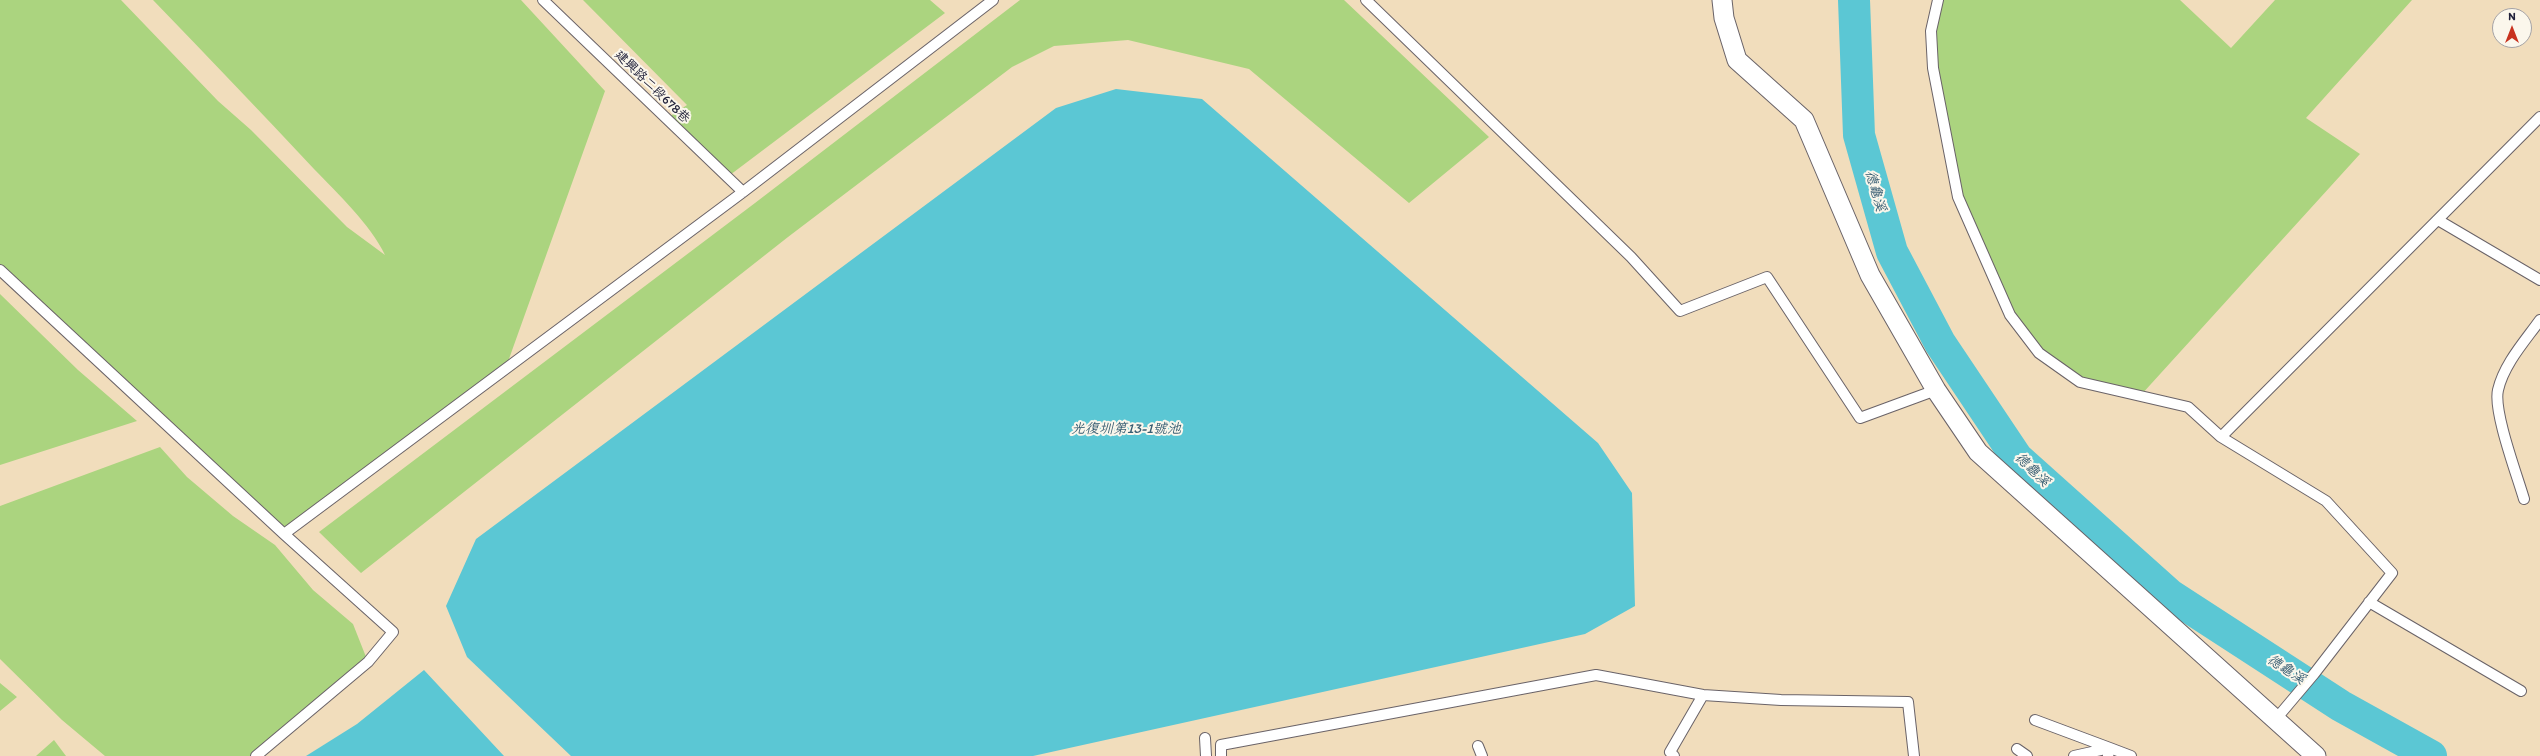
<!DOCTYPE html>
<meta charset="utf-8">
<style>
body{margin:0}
#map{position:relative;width:2540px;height:756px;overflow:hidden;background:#f1ddbc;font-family:Itim,sans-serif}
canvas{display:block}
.north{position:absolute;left:2492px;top:8px;width:40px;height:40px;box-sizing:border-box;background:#fbf7ec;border:1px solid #a4a2a5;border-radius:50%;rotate:0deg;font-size:11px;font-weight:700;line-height:16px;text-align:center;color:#22223b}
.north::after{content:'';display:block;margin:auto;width:14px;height:18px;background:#c8321e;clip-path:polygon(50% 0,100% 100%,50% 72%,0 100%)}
</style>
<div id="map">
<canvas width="2540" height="756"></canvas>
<div class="north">N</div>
</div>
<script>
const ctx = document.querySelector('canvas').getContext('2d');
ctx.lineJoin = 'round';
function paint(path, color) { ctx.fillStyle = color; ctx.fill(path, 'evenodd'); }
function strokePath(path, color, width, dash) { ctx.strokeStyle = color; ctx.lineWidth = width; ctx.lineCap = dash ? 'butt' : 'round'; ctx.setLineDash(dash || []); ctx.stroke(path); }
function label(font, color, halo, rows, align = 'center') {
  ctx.font = font + ' Itim,"LXGW WenKai TC",sans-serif'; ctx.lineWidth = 4; ctx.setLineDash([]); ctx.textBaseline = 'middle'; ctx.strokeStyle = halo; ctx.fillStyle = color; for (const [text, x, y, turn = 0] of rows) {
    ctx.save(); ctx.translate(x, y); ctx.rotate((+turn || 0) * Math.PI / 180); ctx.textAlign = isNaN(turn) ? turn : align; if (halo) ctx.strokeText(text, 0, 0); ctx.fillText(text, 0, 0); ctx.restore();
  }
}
const green = new Path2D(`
 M0 0H121L218 101 251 130 347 227 385 255C371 225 337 193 314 169 261 112 207 56 153 0H521L605 91 505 370 284 534 0 267Z
 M583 0H930L945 13 726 178 663 121 687 105Z
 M1020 0H1344L1489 137 1409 203 1249 69 1128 40 1054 46 1012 67 788 237 361 573 319 532 755 203Z
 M1938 0H2180L2231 48 2275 0H2412L2306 118 2360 154 2141 395 2080 382 2039 353 2010 315 1958 197 1931 31Z
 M0 294 78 370 137 421 0 465Z
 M160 447 187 477 233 516 275 545 313 590 353 624 368 662 256 756H105L62 720 0 659V506Z
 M0 683 17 697 0 711Z
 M54 740 66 756H36Z`);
const water = new Path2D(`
 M1116 89 1202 99 1598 443 1632 493 1635 606 1585 634 1033 756H571L467 657 446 606 476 539 1056 108Z
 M424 670 504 756H306L357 724Z`);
const river = new Path2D(`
 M1854 0 1859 135 1892 252 1940 343 2017 458 2170 595 2341 706 2431 756`);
const lane = new Path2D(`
 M543 0 743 192
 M1366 0 1631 257 1680 311 1767 277 1860 418 1936 390
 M1938 0 1931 31 1933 68 1958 197 2010 315 2039 353 2080 382 2188 407 2221 437 2326 501 2392 573 2314 674 2276 719
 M2438 220 2540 280
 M0 270 284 534 393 632 368 662 256 756
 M2221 437 2540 117
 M2524 499C2517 475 2493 411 2498 390 2504 364 2525 341 2540 320
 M284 534 743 192 993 0
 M2369 602 2521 691
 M2035 720 2110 748 2108 756
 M1205 738 1206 756
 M1478 746 1482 756
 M2017 749 2027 756
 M1221 756V745L1596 675 1703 695 1781 700 1908 702 1914 756
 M1674 756 1670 752 1703 695
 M2074 756 2110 748 2131 756`);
const street = new Path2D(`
 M1722 0 1724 18 1737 60 1804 120 1870 275 1936 390 1978 452 2316 756`);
const streetNames = [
 ["建興路二段678巷",652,87,44]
];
const waterNames = [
 ["德龜溪",1875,191,74],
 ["光復圳第13-1號池",1126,429],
 ["德龜溪",2032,470,44],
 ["德龜溪",2286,670,33]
];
paint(green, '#abd47f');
paint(water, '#5bc7d4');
strokePath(river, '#5bc7d4', 32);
strokePath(lane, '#6a6368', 12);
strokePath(street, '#6a6368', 21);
strokePath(lane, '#fff', 10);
strokePath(street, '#fff', 19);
label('13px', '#22223b', '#fbf7ec', streetNames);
label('italic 14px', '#365c71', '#fbf7ec', waterNames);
</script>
